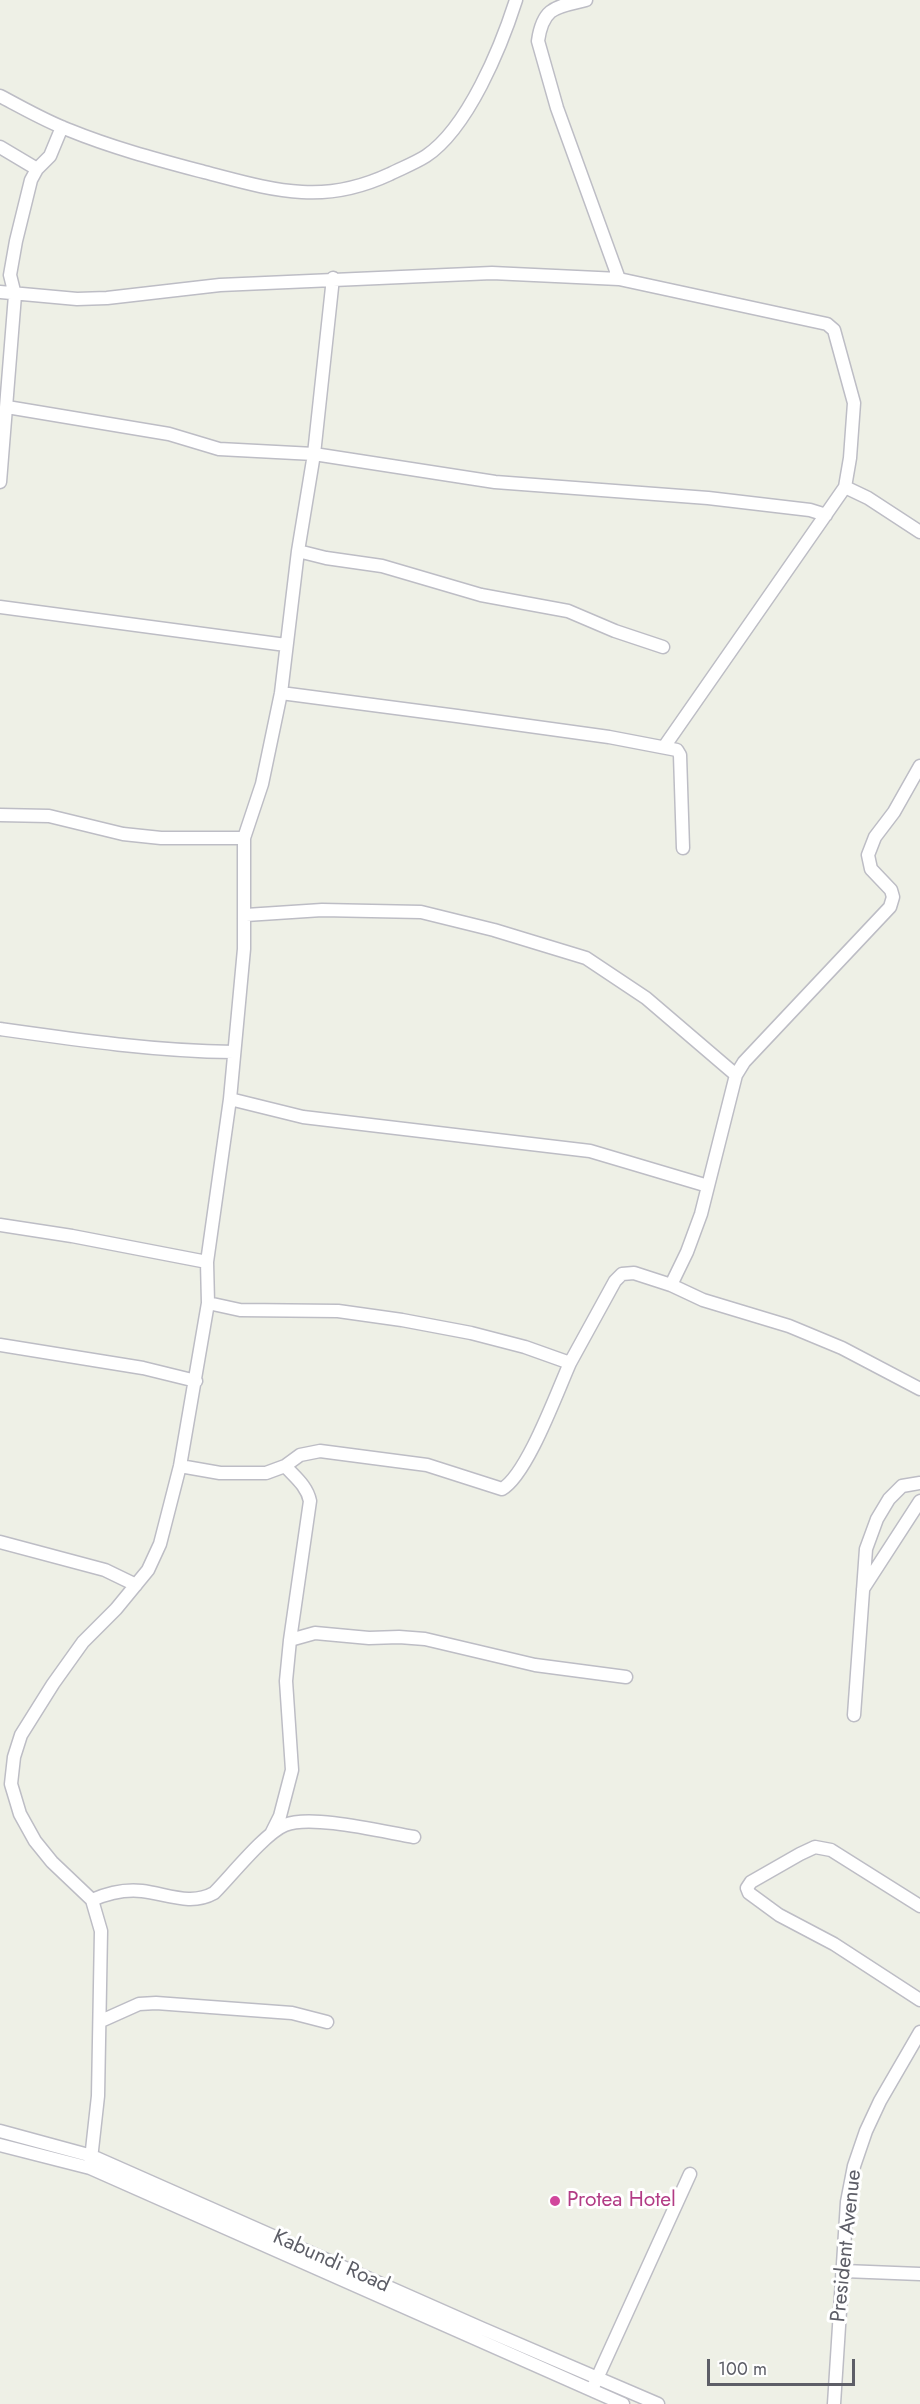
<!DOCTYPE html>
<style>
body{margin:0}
#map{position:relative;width:920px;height:2404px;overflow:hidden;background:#eef0e6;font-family:Jost,sans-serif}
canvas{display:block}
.scale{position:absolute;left:707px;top:2359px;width:148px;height:27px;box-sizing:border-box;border:3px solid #5d5e67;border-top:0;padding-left:8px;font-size:18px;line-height:21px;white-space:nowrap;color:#5d5e67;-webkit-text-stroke:4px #fff;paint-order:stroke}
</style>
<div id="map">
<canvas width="920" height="2404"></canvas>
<div class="scale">100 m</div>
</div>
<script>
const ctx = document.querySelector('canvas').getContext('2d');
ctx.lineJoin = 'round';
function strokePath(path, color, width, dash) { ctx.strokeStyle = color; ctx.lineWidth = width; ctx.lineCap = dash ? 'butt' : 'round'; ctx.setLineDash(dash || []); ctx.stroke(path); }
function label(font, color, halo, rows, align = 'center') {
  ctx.font = font + ' Jost,sans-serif'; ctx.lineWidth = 6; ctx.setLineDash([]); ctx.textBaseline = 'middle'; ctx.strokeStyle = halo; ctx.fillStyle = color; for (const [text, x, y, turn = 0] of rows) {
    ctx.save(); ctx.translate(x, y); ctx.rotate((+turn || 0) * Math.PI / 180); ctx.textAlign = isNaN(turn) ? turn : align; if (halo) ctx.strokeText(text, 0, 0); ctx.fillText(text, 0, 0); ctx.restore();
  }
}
const minor = new Path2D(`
 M586 0C557 7 543 6 538 41L557 108 619 279
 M0 96C23 108 45 121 69 130 113 148 159 160 204 172 236 180 268 190 302 192 332 194 362 187 390 174 402 168 415 163 426 156 468 128 501 47 516 0
 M0 147 37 169
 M0 292 77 299 107 298 220 285 492 273 619 279 827 324 834 330 854 403 850 458 845 487 664 747
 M7 407 169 434 219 449 314 454 495 482 708 498 810 510 826 515
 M0 482 15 295 10 275 16 241 31 180 37 169 50 156 62 127
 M845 487 868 498 920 532
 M298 551 326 558 382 566 481 595 568 611 615 631 663 647
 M0 607 286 645
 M281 693 457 716 609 737 677 750 680 755 683 848
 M0 815 49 816 123 834 161 838H244
 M246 915 322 910 421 912 494 930 586 958 646 998 736 1075
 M0 1029C78 1040 155 1051 234 1052
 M230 1099 303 1117 590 1151 708 1186
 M0 1225 72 1236 207 1262
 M671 1285 687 1252 701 1214 736 1075 744 1062 890 907 893 897 891 890 871 869 868 855 875 837 894 812 920 766
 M208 1303 240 1310 338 1311 402 1320 471 1333 525 1347 570 1363 615 1281 622 1274 634 1273 671 1285 703 1300 789 1326 842 1348 920 1389
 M0 1345 143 1368 196 1381
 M180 1466 220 1473H266L285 1466 300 1455 320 1451 427 1465 502 1489C527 1475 557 1392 570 1363
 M285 1466C295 1477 307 1486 310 1501L290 1640
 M0 1542 105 1570 136 1585
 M863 1589 920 1501
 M854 1715 866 1549 877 1519 889 1499 902 1486 920 1483
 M271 1834 280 1816 292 1770 286 1681 290 1640 315 1633 369 1638 399 1637 425 1639 535 1665 626 1677
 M92 1900C108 1893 124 1889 142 1891 167 1894 191 1906 214 1893 231 1876 265 1833 285 1825 311 1814 384 1832 414 1837
 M920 1906 831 1850 815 1847 800 1854 751 1882 747 1888 749 1893 779 1915 834 1944 920 2000
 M101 2021 139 2004 156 2003 292 2013 327 2022
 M0 2131 92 2156 481 2328 658 2404
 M0 2145 90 2168 623 2404
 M90 2168 98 2096 101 1931 92 1900 52 1862 35 1841 20 1814 11 1784 14 1757 21 1735 53 1684 83 1642 116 1609 148 1570 160 1544 180 1466 208 1303 207 1262 230 1099 244 949V838L262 784 281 693 298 551 314 454 333 278
 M844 2271 920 2274
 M594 2385 690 2174
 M834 2404 847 2202 854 2166 866 2131 880 2101 920 2032`);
const markers = [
 [555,2201,6,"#d1479c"]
];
const hotelNames = [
 ["Protea Hotel",567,2201]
];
const streetNames = [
 ["President Avenue",847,2246,-84],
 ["Kabundi Road",331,2262,24]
];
strokePath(minor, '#bdbdc5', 15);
strokePath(minor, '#fff', 12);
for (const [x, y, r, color] of markers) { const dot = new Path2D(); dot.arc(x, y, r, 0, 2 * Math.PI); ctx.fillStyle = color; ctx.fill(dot); strokePath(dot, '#fff', 2); }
label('21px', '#b23c85', '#fff', hotelNames, 'left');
label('21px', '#5d5e67', '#fff', streetNames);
</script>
